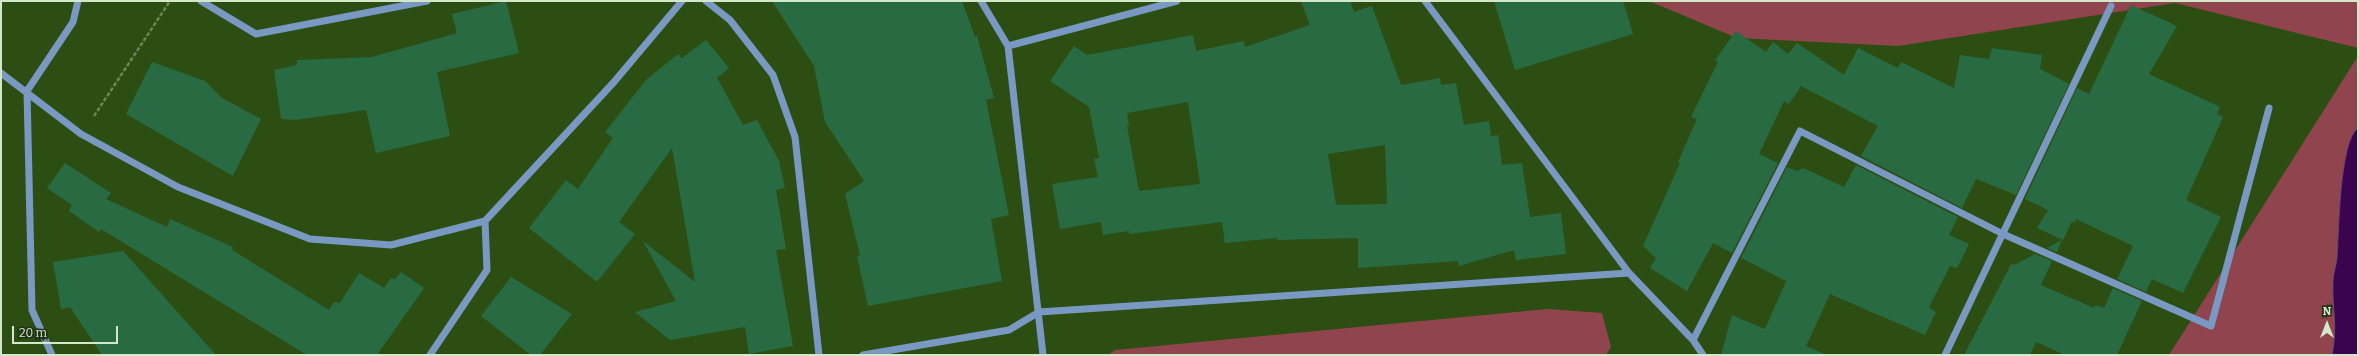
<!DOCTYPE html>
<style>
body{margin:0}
#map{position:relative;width:2359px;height:356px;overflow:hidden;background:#2d4e12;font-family:Bitter,serif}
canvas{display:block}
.frame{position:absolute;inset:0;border:2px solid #d3e8c8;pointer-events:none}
.north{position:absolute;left:2307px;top:304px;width:40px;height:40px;-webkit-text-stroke:3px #202f16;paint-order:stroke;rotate:0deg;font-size:11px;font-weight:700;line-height:16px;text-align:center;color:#d3e8c8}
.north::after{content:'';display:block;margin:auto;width:14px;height:18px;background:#d3e8c8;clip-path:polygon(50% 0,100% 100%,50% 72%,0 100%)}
.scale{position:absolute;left:12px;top:326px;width:106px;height:18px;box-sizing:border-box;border:2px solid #d3e8c8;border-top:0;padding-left:5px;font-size:12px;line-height:14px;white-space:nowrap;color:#d3e8c8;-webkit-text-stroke:3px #202f16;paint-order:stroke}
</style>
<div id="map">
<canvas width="2359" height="356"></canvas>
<div class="frame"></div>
<div class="north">N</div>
<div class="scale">20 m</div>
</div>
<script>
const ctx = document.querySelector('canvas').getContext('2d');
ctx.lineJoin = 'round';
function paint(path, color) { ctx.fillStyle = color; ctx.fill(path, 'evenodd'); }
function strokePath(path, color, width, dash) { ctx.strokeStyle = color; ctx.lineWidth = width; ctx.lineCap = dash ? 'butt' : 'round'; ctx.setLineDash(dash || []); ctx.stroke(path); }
const green = new Path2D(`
 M1649 1H2358V48L2175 3 1898 46 1737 38Z
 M2358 56V355H2169Z
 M1548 309 1602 313 1611 347 1606 355H1108L1115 350Z`);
const water = new Path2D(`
 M2358 128V355H2332C2338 326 2332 310 2333 282 2333 274 2336 266 2337 258 2339 233 2339 141 2358 128Z`);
const building = new Path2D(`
 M506 1 519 53 437 72 450 136 376 153 366 110 295 120 281 119 274 70 297 65V60L372 57 457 33 452 14Z
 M772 1H962L975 37 977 36 994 98 986 100 1009 215 991 219 1002 281 868 306 857 256 860 255 845 194 864 181 825 122 814 66Z
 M1301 1H1350L1354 12 1372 6 1401 85 1440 78 1441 85 1456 83 1464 125 1489 121 1491 136 1498 135 1502 165 1522 163 1530 217 1561 213 1566 254 1516 260 1514 250 1459 266 1458 261 1358 268V238L1277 240V238L1225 243 1222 222 1129 234V231L1103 235 1101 222 1060 229 1052 184 1098 177 1094 159 1099 158 1089 107 1050 81 1074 46 1087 55 1193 35 1196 51 1244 41 1245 47 1310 25ZM1188 102 1200 184 1139 191 1127 126 1129 125 1127 113ZM1385 145 1387 204 1336 205 1328 154Z
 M1494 1H1623L1633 34 1515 70Z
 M2131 5 2177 26 2149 74 2220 107 2217 114 2223 117 2186 200 2221 217 2183 293 2152 279 2146 292 2117 279 2133 246 2076 219 2075 223 2072 221 2063 240 2037 228 2048 210 2025 199 2077 88 2089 94Z
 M1736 31 1766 52 1773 42 1788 54 1797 43 1844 75 1858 48 1898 68 1901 62 1954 88 1960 55 1989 59 1992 48 2042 55 2040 69 2069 84 2016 195 1976 179 1962 208 1861 156 1878 126 1801 86 1789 104 1784 101 1759 154 1778 163 1732 253 1713 243 1687 291 1650 268 1656 258 1643 246 1680 163 1678 162 1697 119 1691 117 1718 62 1715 60Z
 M706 40 729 68 717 78 743 125 757 120 779 161 785 188 776 190 786 249 776 250 793 346 749 354 745 327 670 340 635 312 676 301 643 241 695 282 672 148 619 222 635 234 597 282 529 228 566 180 578 189 613 138 605 132 646 80 678 54 682 58Z
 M152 62 205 81 222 98 261 119 233 176 126 114Z
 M65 163 111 193 106 199 167 227 170 219 233 247 232 250 329 310 334 302 340 303 359 273 384 288 391 278 395 279 401 272 424 288 377 355H307L101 229 99 232 69 211 72 205 47 188Z
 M1856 165 1958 217 1949 235 1969 244 1957 268 1950 266 1929 307 1936 312 1925 335 1830 294 1806 346 1827 355H1721L1732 315 1765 329 1786 281 1741 258 1787 167 1797 171 1803 168 1844 187Z
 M2062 240 2057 252 2047 248Z
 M123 251 216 355H102L70 307 61 309 53 262Z
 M2035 254 2052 261 2041 285 2094 308 2095 305 2104 308 2113 288 2142 301 2117 355H2065L2036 342 2030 355H1964L2011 264 2014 265Z
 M511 277 572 314 540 355H531L481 316Z`);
const path = new Path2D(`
 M94 116 170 1`);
const minor = new Path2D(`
 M201 1 256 34 427 1
 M706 1 730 20 773 75 795 137 819 355
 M981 1 1008 46 1043 355
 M1425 1 1629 273 1693 340 1703 355
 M1008 46 1177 1
 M1 73 81 134 178 187 310 239 391 245 485 221 614 82 682 1
 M1693 340 1800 131 2003 234 2211 326 2269 108
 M52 355 32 310 27 91 73 22 78 1
 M430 355 487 270 485 221
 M863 355 1009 330 1039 312 1629 273
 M1945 355 2111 6`);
paint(green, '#90444d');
paint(water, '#3b044f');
strokePath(water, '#694873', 1);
paint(building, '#286b43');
strokePath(path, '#6b8756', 2.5, [4, 2]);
strokePath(minor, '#7999c2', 7);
</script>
